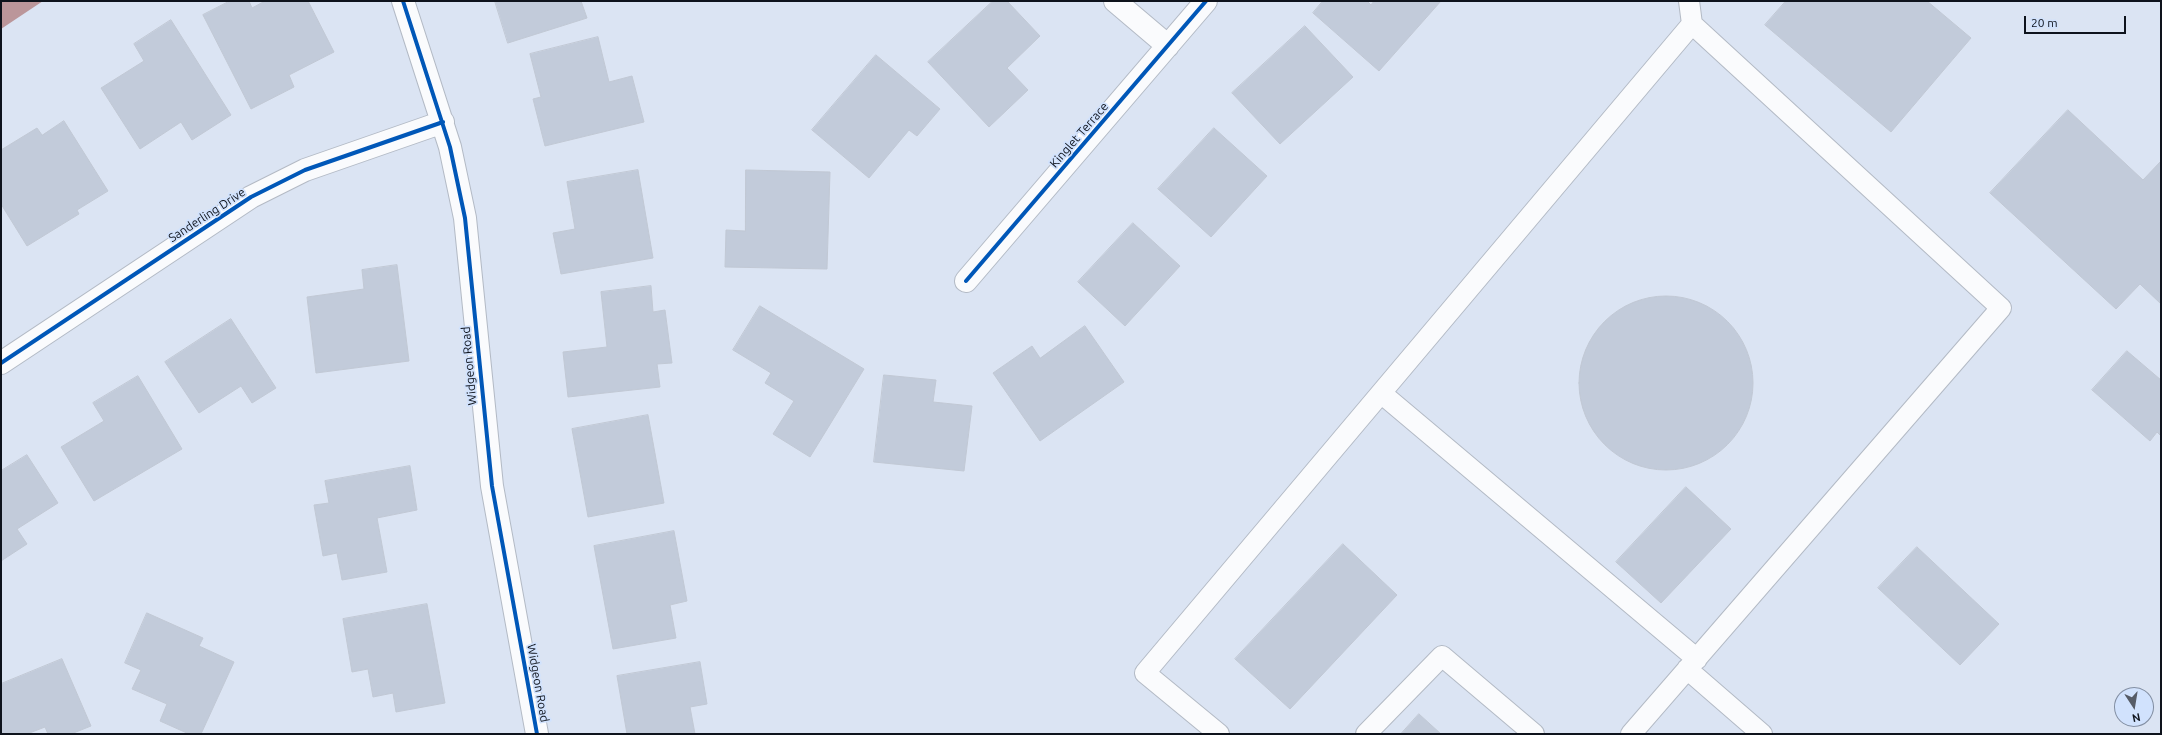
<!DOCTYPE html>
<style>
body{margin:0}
#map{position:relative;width:2162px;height:735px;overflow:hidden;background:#dbe4f3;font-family:Ubuntu,sans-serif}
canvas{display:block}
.frame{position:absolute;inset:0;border:2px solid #0e131c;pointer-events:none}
.north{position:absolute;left:2114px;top:687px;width:40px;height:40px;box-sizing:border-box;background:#d1e2fd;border:1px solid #838fa3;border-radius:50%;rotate:168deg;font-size:11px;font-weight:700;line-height:16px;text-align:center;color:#0e131c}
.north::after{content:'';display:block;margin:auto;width:14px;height:18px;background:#565c67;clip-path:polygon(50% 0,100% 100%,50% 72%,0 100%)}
.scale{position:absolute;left:2024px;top:16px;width:102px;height:18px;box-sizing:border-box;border:2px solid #0e131c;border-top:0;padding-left:5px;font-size:12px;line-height:14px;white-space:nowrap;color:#0e131c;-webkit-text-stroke:3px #d1e2fd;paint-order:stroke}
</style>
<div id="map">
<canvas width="2162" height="735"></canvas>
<div class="frame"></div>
<div class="north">N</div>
<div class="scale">20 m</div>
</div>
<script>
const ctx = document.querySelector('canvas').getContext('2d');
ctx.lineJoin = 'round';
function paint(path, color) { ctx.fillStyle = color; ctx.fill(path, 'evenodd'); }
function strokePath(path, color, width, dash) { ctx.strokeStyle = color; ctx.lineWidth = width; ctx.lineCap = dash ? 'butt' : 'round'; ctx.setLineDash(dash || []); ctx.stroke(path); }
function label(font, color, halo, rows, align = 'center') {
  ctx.font = font + ' Ubuntu,sans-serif'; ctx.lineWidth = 3.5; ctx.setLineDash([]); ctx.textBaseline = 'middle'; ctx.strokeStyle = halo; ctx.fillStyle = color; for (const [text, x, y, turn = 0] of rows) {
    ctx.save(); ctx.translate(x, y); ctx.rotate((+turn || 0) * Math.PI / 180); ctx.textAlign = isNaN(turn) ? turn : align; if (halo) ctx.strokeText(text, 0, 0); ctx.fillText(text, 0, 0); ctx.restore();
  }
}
const water = new Path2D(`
 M1 1H43L1 29Z`);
const building = new Path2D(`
 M230 1H249L252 8 265 1H308L334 52 289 75 294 87 251 109 203 15Z
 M495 1H581L587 18 508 43Z
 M993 1H1007L1040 36 1007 68 1028 90 989 127 928 62Z
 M1323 1H1367L1371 5 1374 1H1441L1379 71 1313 13Z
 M1786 1H1927L1971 38 1891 132 1765 25Z
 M171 20 231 115 192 140 181 122 140 149 101 88 144 61 134 44Z
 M1305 26 1353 77 1280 144 1232 93Z
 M598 37 609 82 632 76 644 122 545 146 533 99 541 97 530 54Z
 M876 55 940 109 917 136 909 130 869 178 812 130Z
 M2068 110 2143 180 2161 161V304L2140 284 2116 309 1990 193Z
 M64 121 108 191 77 210 79 214 27 246 1 204V150L37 128 42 135Z
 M1214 128 1267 176 1211 237 1158 189Z
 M638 170 653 258 561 274 553 233 575 229 567 182Z
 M746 170 830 172 827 269 725 267 726 230 745 231Z
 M1133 223 1180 266 1125 326 1078 282Z
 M397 265 409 361 316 373 307 297 364 289 362 270Z
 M651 286 653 312 665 310 672 363 657 364 660 387 568 397 563 352 607 347 601 292Z
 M1579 383a87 87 0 1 1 174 0a87 87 0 1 1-174 0Z
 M760 306 864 369 810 457 773 434 794 401 765 383 771 373 733 350Z
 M231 319 276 388 252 403 241 386 199 413 165 362Z
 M1085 326 1124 382 1040 441 993 373 1032 346 1040 358Z
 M2127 351 2161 380V436L2157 432 2150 441 2092 390Z
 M884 375 936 380 933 402 972 406 964 471 874 462Z
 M138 376 182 449 94 501 61 447 104 421 93 403Z
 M648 415 664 503 588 517 572 429Z
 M27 455 58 503 17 529 27 544 1 561V471Z
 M410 466 417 510 377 518 387 572 342 580 337 553 323 556 314 505 329 503 325 481Z
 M1686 487 1731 529 1661 603 1616 562Z
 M674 531 687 601 670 605 676 638 613 649 594 546Z
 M1343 544 1397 595 1290 709 1235 659Z
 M1917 547 1999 624 1960 665 1878 588Z
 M427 604 445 703 396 712 393 693 373 697 368 669 352 672 343 619Z
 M147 613 203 638 199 646 234 662 201 734H189L160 721 167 704 132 689 141 670 125 663Z
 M62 659 91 726 71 734H48L45 727 27 734H1V684Z
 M700 662 707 704 690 707 695 734H627L617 676Z
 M1419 714 1441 734H1401Z`);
const lane = new Path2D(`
 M1381 393 1697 659
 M1687 669 1762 734
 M1219 734 1145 673 1692 24
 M1366 734 1442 656 1534 734
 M1631 734 2001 308 1692 24 1689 1`);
const street = new Path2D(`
 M403 1 450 147 465 218 492 486 537 734
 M1115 1 1168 46
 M966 281 1206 1
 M1 363 251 197 305 170 443 122`);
const cycleway = new Path2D(`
 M403 1 450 147 465 218 492 486 537 734
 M966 281 1206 1
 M1 363 251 197 305 170 443 122`);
const streetNames = [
 ["Kinglet Terrace",1079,135,-49],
 ["Sanderling Drive",207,215,-33],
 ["Widgeon Road",469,366,-95],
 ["Widgeon Road",538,683,80]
];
paint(water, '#bb969a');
paint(building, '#c2cbda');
strokePath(building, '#c1c8d4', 1);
strokePath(lane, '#b3bac5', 22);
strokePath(street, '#b3bac5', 24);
strokePath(lane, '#fafbfd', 20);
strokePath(street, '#fafbfd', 22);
strokePath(cycleway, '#0057b8', 4);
label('12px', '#0e131c', '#d1e2fd', streetNames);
</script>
